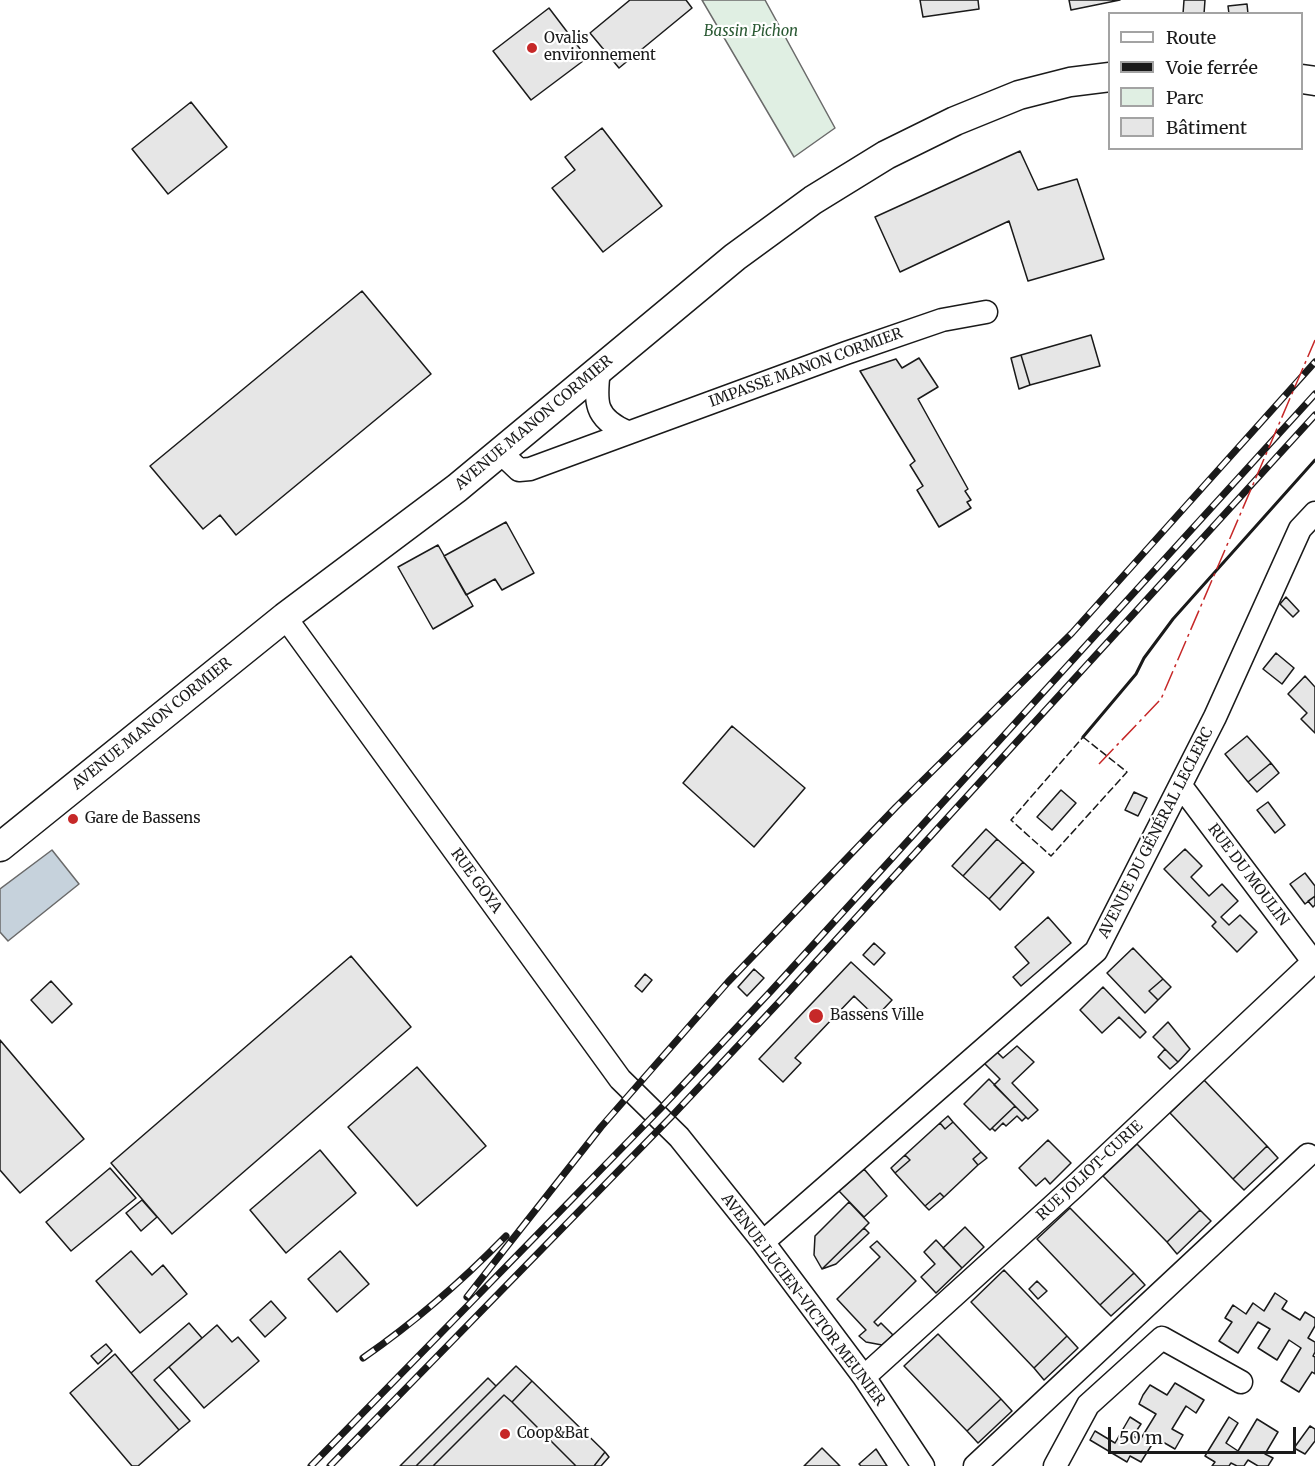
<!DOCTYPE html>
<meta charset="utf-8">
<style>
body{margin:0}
#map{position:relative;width:1315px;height:1466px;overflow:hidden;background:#fff;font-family:Merriweather,serif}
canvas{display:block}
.legend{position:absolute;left:1108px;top:12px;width:195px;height:138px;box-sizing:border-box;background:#fff;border:2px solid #a3a3a3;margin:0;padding:8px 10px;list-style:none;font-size:18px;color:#1a1a1a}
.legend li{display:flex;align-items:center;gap:12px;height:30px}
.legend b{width:30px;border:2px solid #a3a3a3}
.scale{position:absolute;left:1108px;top:1427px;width:188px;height:27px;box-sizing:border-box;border:3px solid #1a1a1a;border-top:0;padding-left:8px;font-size:18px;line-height:21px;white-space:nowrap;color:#1a1a1a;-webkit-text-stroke:4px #fff;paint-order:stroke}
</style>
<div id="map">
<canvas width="1315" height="1466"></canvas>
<ul class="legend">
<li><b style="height:8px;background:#fff"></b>Route</li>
<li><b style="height:8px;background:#1a1a1a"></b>Voie ferrée</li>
<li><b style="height:16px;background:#e0efe3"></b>Parc</li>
<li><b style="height:16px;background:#e6e6e6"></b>Bâtiment</li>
</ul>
<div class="scale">50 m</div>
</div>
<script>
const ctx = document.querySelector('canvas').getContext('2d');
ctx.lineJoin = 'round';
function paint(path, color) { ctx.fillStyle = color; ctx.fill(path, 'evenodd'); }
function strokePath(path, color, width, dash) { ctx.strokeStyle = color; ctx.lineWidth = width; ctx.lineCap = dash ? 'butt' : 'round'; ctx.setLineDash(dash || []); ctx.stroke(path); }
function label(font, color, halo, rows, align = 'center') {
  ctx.font = font + ' Merriweather,serif'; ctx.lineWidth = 4.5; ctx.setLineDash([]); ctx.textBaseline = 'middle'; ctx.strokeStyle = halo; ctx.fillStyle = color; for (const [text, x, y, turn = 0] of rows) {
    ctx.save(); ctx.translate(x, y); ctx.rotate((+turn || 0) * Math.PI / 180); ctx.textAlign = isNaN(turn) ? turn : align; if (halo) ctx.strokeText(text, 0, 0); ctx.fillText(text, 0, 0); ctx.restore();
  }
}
const green = new Path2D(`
 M702 0H765L835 128 794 157Z`);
const water = new Path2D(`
 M52 850 79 884 8 941 0 932V889Z`);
const building = new Path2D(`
 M630 0H686L692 8 619 68 590 33Z
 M920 0H978L979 9 923 17Z
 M1069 0H1120L1071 10Z
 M1184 0H1205L1204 14H1183Z
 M1247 4 1248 14H1229L1228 6Z
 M549 8 587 58 531 100 493 51Z
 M191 102 227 147 168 194 132 149Z
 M602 128 662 206 603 252 552 188 575 170 565 157Z
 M1020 151 1038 190 1077 179 1104 259 1028 281 1009 221 900 272 875 217Z
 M362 291 431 374 236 535 220 515 203 529 150 466Z
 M1091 335 1100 366 1030 385 1021 355Z
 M1021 355 1030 385 1019 389 1011 358Z
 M919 358 938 387 918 399 968 489 965 491 971 500 967 502 971 508 939 527 917 490 923 486 910 465 915 461 860 371 896 359 902 368Z
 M506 522 534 573 502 590 495 579 466 595 444 556Z
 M438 545 473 606 433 629 398 567Z
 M1286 597 1299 611 1293 617 1280 604Z
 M1276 653 1294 668 1282 684 1263 669Z
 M1305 676 1315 687V733L1301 719 1307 713 1288 694Z
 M732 726 805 788 754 847 683 783Z
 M1247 736 1271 763 1248 782 1225 754Z
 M1271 763 1279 773 1257 792 1248 782Z
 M1061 790 1076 803 1052 830 1037 817Z
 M1134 792 1147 798 1138 816 1125 810Z
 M1268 802 1285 825 1275 833 1257 810Z
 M986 829 997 839 963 876 952 866Z
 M997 839 1023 862 989 899 963 876Z
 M1185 849 1202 866 1191 877 1209 896 1222 884 1238 901 1221 917 1229 925 1240 915 1257 932 1237 952 1212 926 1216 922 1164 869Z
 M1023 862 1034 872 1000 910 989 899Z
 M1305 873 1315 886V896L1305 904 1290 884Z
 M1315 896V905L1313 907 1308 901Z
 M1048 917 1071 943 1021 986 1013 977 1029 963 1015 947Z
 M874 943 885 953 874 965 863 955Z
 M1133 948 1163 979 1149 991 1158 1000 1145 1013 1107 973Z
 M351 956 411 1027 172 1234 111 1163Z
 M851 962 892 1000 876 1017 854 996 795 1058 801 1063 783 1082 759 1059Z
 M754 969 764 978 747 996 738 987Z
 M645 974 652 980 642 992 635 986Z
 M1163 979 1171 987 1158 1000 1149 991Z
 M51 981 72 1004 52 1023 31 1000Z
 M1103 987 1146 1032 1140 1038 1119 1017 1102 1033 1080 1010Z
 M1168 1022 1190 1049 1178 1062 1153 1037Z
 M0 1040 84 1139 20 1193 0 1170Z
 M1017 1046 1034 1062 1012 1083 1038 1110 1028 1119 994 1085 1000 1079 984 1063 997 1052 1003 1058Z
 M1165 1049 1178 1062 1170 1069 1158 1057Z
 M417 1067 486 1146 417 1206 348 1127Z
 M989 1079 1015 1106 990 1130 964 1104Z
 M1204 1080 1267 1146 1233 1179 1170 1113Z
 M1015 1106 1026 1117 1022 1121 1017 1116 1006 1126 1003 1123 995 1131 992 1128Z
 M948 1116 953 1122 945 1129 940 1123Z
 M953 1122 981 1152 973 1159 978 1165 944 1197 940 1193 925 1206 895 1173 910 1160 905 1155 940 1123 945 1129Z
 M1048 1140 1071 1163 1050 1184 1045 1178 1036 1186 1019 1168Z
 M1137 1144 1200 1210 1167 1242 1103 1176Z
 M1267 1146 1278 1158 1244 1190 1233 1179Z
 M320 1150 356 1193 286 1253 250 1210Z
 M981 1152 987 1158 978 1165 973 1159Z
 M905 1155 910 1160 895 1173 891 1168Z
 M110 1168 136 1198 71 1251 46 1222Z
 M864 1169 887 1196 864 1217 839 1191Z
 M940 1193 944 1197 929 1210 925 1206Z
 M142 1200 157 1217 141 1231 126 1213Z
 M849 1202 869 1223 822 1269 814 1255 815 1236Z
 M1070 1208 1134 1273 1100 1305 1037 1239Z
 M1200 1210 1211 1221 1177 1254 1167 1242Z
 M965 1227 984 1247 962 1268 943 1248Z
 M864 1228 869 1233 836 1264 822 1269Z
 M936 1240 962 1268 936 1293 921 1277 935 1264 924 1252Z
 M877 1241 916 1281 874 1322 878 1326 881 1323 893 1335 882 1345 866 1342 859 1336 866 1330 837 1299 880 1257 870 1247Z
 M131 1251 152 1275 163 1265 187 1294 140 1333 96 1281Z
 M340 1251 369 1284 337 1312 308 1279Z
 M1004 1270 1067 1336 1034 1368 971 1302Z
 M1134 1273 1145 1285 1111 1316 1100 1305Z
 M1037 1281 1047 1291 1038 1299 1029 1289Z
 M1275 1293 1287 1301 1282 1309 1300 1320 1305 1312 1315 1318V1326L1308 1338 1315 1342V1352L1313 1356 1315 1357V1374L1312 1372 1299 1392 1281 1381 1301 1348 1289 1340 1277 1360 1258 1348 1270 1329 1258 1322 1238 1353 1219 1341 1232 1322 1225 1318 1233 1305 1246 1314 1253 1303 1264 1311Z
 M271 1301 286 1318 265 1337 250 1320Z
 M189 1323 202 1338 154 1380 190 1421 179 1430 131 1373Z
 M217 1325 232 1342 238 1337 259 1361 204 1408 169 1367Z
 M938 1334 1001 1399 967 1431 904 1366Z
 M1067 1336 1078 1348 1044 1380 1034 1368Z
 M106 1344 112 1351 98 1364 91 1356Z
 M115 1354 179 1430 138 1466H132L70 1393Z
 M516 1366 532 1381 512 1402 504 1395 433 1466H416Z
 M488 1378 496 1386 416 1466H400Z
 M532 1381 605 1452 594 1466H576L512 1402Z
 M1175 1383 1204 1400 1196 1413 1186 1406 1172 1429 1183 1435 1175 1449 1156 1438 1141 1462 1130 1456 1127 1462 1090 1440 1095 1431 1115 1443 1130 1417 1141 1424 1133 1436 1140 1440 1156 1414 1139 1404 1143 1395 1150 1385 1167 1395Z
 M504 1395 512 1402 576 1466H433Z
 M1001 1399 1012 1411 978 1443 967 1431Z
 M1229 1417 1238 1423 1226 1443 1238 1451 1257 1419 1278 1432 1265 1454 1273 1458 1268 1466H1258L1248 1460 1244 1466H1237L1231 1463 1229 1466H1212L1215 1462 1205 1456Z
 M1310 1426 1315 1429V1441L1305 1454 1294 1448Z
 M822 1448 840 1466H804Z
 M876 1449 887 1466H861L859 1464Z
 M605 1452 609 1457 601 1466H594Z`);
const minor = new Path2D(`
 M599 369C595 402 594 418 627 432
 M500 452 519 470 530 469 846 353 942 320 986 312
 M285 617 620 1079 679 1137 763 1242 864 1377 923 1466
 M1181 786 1315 964
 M763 1242 1096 951 1215 717 1300 529 1315 513
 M864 1377 1075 1186 1313 962
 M975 1466 1308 1155
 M1055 1466 1088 1405 1162 1338 1241 1382`);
const tertiary = new Path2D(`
 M1302 79 1315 81
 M0 847 285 617 457 488 735 257 813 200 886 155 955 121 1019 95 1070 82 1110 77`);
const rail = new Path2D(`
 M467 1297 601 1127 728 982 896 807 1072 633 1315 362
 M363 1358C415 1322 462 1281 506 1236
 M311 1466 661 1108 771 991 1315 394
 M330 1466 671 1117 781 1000 1315 415`);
const fence = new Path2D(`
 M1083 737 1127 772 1051 856 1011 820Z`);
const wall = new Path2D(`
 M1083 737 1136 674 1144 658 1173 619 1315 460`);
const power = new Path2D(`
 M1099 764 1161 699 1315 340`);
const markers = [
 [532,48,6,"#c62828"],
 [73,819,6,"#c62828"],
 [816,1016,8,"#c62828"],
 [505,1434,6,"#c62828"]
];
const parkNames = [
 ["Bassin Pichon",751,32]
];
const poiNames = [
 ["Ovalis",544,39],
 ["environnement",544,56],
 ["Gare de Bassens",85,819],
 ["Bassens Ville",830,1016],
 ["Coop&Bat",517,1434]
];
const streetNames = [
 ["IMPASSE MANON CORMIER",806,368,-20],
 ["AVENUE MANON CORMIER",534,423,-40],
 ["AVENUE MANON CORMIER",152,724,-39],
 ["AVENUE DU GÉNÉRAL LECLERC",1156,833,-63],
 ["RUE DU MOULIN",1248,875,53],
 ["RUE GOYA",476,881,54],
 ["RUE JOLIOT-CURIE",1090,1171,-43],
 ["AVENUE LUCIEN-VICTOR MEUNIER",803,1300,53]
];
paint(green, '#e0efe3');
strokePath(green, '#6a6a6a', 1.5);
paint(water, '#c6d2dc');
strokePath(water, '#6a6a6a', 1.5);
paint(building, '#e6e6e6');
strokePath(building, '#1a1a1a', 1.5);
strokePath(minor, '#1a1a1a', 25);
strokePath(tertiary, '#1a1a1a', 31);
strokePath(minor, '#fff', 22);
strokePath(tertiary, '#fff', 28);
strokePath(rail, '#1a1a1a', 7);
strokePath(rail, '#fff', 4.5, [14]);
strokePath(fence, '#1a1a1a', 1.5, [8, 3]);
strokePath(wall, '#1a1a1a', 3);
strokePath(power, '#c62828', 1.5, [21, 4.5, 3, 4.5]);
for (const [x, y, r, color] of markers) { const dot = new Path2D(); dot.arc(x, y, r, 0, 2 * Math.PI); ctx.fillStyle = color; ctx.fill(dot); strokePath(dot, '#fff', 2); }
label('italic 15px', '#2b5a34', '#fff', parkNames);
label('15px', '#1a1a1a', '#fff', poiNames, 'left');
label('15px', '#1a1a1a', '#fff', streetNames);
</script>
